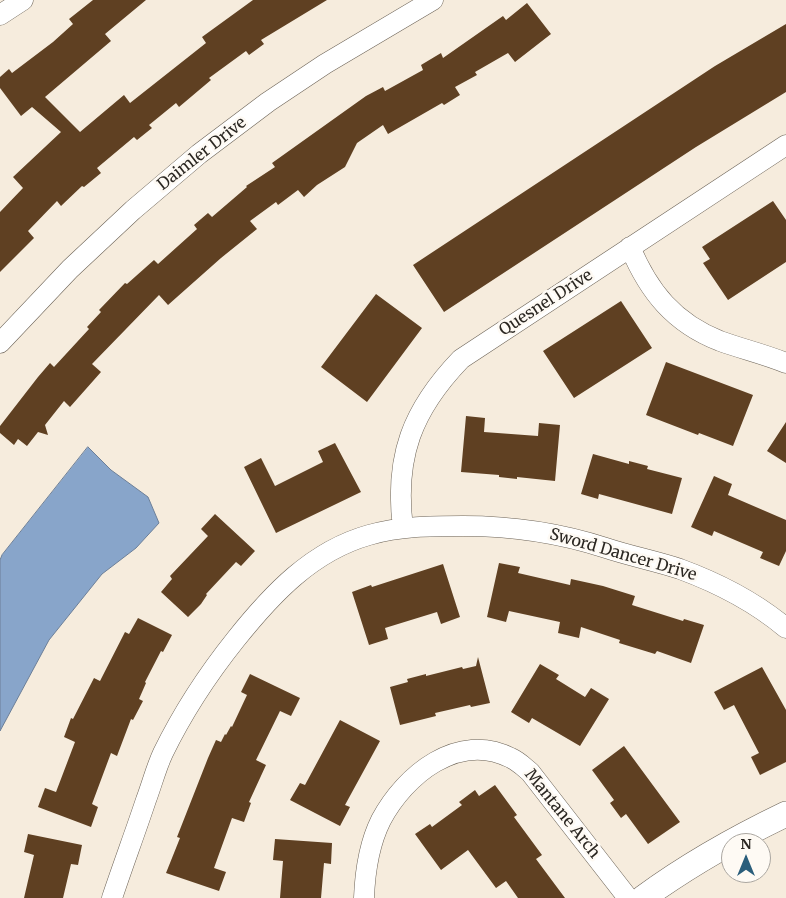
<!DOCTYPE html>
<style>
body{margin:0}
#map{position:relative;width:786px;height:898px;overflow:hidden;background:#f6ecdd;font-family:Merriweather,serif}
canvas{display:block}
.north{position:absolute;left:721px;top:833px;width:50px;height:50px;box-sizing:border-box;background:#fefaf4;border:1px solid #aaa6a0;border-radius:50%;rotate:0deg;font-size:14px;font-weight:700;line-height:20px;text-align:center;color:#2b2722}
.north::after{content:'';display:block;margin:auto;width:18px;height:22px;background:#2b5e7b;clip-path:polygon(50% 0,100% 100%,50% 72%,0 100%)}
</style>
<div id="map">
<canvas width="786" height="898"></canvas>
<div class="north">N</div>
</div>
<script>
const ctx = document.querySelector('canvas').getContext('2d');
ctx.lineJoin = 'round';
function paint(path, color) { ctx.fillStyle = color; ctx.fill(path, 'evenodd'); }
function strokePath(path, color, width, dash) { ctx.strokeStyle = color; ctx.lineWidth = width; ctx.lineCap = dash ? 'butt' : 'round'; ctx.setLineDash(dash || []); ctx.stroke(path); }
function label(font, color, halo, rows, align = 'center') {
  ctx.font = font + ' Merriweather,serif'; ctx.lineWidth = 5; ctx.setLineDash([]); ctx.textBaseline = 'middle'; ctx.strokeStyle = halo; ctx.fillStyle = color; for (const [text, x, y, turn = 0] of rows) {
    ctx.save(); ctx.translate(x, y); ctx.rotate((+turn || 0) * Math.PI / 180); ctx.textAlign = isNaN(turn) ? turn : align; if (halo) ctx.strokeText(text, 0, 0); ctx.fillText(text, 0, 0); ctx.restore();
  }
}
const water = new Path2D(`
 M88 447 111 470 148 497 159 523 136 548 102 574 49 640 0 731V560L2 555Z`);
const building = new Path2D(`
 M93 0H146L105 34 111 41 45 97 80 132 124 95 130 103 206 43 202 37 253 0H327L261 40 264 44 249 55 246 51 209 78 211 80 179 107 176 103 149 125 152 128 137 140 134 137 97 168 101 173 84 187 82 186 61 206 57 201 28 231 34 238 0 272V212L23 188 13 177 61 132 32 107 21 116 0 88V77L9 69 12 73 53 42 73 24 69 19Z
 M527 3 551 34 515 62 508 53 475 72 477 75 455 87 460 95 444 105 442 103 388 134 383 125 357 143 345 167 317 185 304 197 298 190 278 205 276 202 250 221 257 229 221 258 168 305 159 295 92 364 101 372 70 407 64 401 45 425 48 435 38 432 27 446 18 439 14 445 0 433V426L38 377 50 363 54 367 89 329 87 327 101 312 99 310 125 283 127 284 154 260 158 264 197 229 194 225 208 213 212 217 247 187 246 186 275 167 272 163 366 96 383 87 385 91 423 70 421 65 441 53 443 58 503 16 506 20Z
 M786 24V92L696 147 444 312 413 265 715 66Z
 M773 201 786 220V262L728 300 703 263 710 259 702 247Z
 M376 294 422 328 367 402 321 367Z
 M621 301 652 348 574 398 543 351Z
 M666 362 753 395 733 446 699 433 698 435 646 415Z
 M466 416 485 418 484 432 538 436 539 423 560 425 555 481 517 477V479L499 477V475L461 472Z
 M786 422V463L767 451Z
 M335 443 361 492 276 533 244 467 261 458 275 486 323 462 318 451Z
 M593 454 629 464V461L648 466 647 469 682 478 672 514 599 494 598 499 581 494Z
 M714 476 732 484 728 495 786 520V551L779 566 760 558 763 552 714 531 712 536 691 527Z
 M215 514 255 551 241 566 236 562 206 594 207 595 201 604 188 617 161 592 172 579 170 576 208 536 201 529Z
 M499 563 520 567 518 573 570 585 571 579 603 586 635 596 632 605 683 621 684 619 704 625 691 663 657 651 655 654 619 643 620 640 581 627 579 638 558 633 560 622 509 611 506 622 487 617Z
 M443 564 460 617 441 624 437 612 385 628 388 639 369 645 352 592 371 585 372 587Z
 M138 618 172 635 163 652 161 651 145 682 146 683 139 699 143 701 133 720 131 719 117 756 111 753 92 804 98 807 91 827 38 807 45 788 56 792 75 742 64 737 71 718 73 719 94 678 100 681 125 632 129 634Z
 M478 657 490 703 471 707 470 705 435 713 436 716 400 725 390 687 408 682 407 679 426 674V676L462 667 463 669 476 666Z
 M540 664 559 675 556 679 585 697 591 688 609 699 580 746 532 718 529 723 511 712Z
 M762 667 786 710V762L760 775 751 757 759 753 734 705 724 710 714 692Z
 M250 674 300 698 291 716 280 711 256 760 266 765 249 802 251 803 244 822 232 818 214 868 226 872 219 891 166 873 180 838 177 837 208 758 216 740 221 742 225 734 226 735 231 726 232 727 247 695 241 692Z
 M340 720 380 741 345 805 350 807 340 826 290 800 300 783 305 785Z
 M624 746 680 822 648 844 626 814 621 818 610 803 614 800 592 770Z
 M495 785 517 815 514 817 542 855 536 859 565 898H518L506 881 496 888 468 850 441 870 415 834 430 824 432 827 462 805 459 802 475 790 479 796Z
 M28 834 82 845 78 865 71 864 63 898H24L34 855 24 852Z
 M275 839 332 843 331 864 324 863 321 898H280L283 861 273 860Z`);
const minor = new Path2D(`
 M0 15 23 0
 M630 247C649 292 674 323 720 341 742 349 764 354 786 363
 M0 343 70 269 133 210 199 154 268 102 325 64 433 0
 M403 528C394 457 412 410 461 359L786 145
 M112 898C123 865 135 833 146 800 152 784 156 768 163 753 183 712 208 674 236 639 272 594 312 551 369 535 400 526 432 526 463 526 512 526 560 533 606 548 630 556 656 561 680 569 718 583 755 602 786 628
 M364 898C365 872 369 844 381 820 405 775 458 731 511 758 518 761 524 767 530 772L628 898`);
const tertiary = new Path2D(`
 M643 898C688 865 736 838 786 814`);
const streetNames = [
 ["Daimler Drive",202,154,-38],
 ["Quesnel Drive",546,303,-33],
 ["Sword Dancer Drive",623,555,16],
 ["Mantane Arch",562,814,51]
];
paint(water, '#88a5ca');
strokePath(water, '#6c7f98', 1);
paint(building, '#5f4022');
strokePath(minor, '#6b6256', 21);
strokePath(tertiary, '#6b6256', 26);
strokePath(minor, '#fff', 20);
strokePath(tertiary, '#fff', 25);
label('16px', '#2b2722', '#fefaf4', streetNames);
</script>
